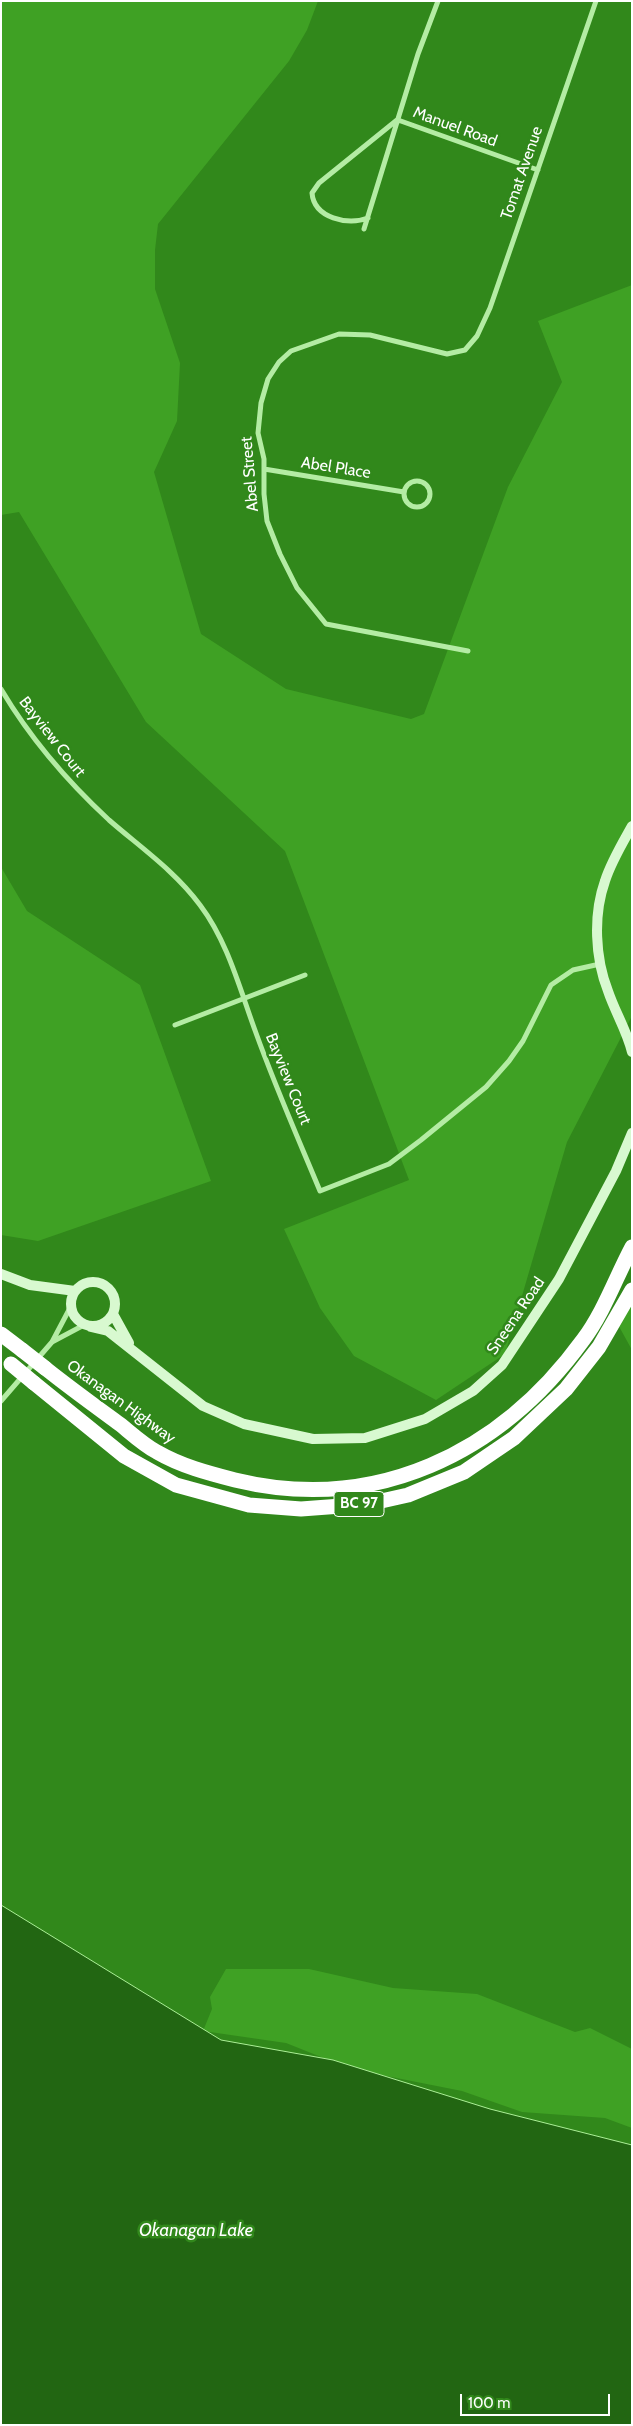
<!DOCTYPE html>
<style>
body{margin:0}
#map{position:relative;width:633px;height:2426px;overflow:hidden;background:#31881b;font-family:Cabin,sans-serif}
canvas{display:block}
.frame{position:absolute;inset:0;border:2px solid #fff;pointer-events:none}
.scale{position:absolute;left:460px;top:2394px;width:150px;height:22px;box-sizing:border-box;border:2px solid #fff;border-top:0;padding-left:6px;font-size:15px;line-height:18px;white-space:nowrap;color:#fff;-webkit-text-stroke:4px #31881b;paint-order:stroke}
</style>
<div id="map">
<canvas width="633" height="2426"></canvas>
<div class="frame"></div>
<div class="scale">100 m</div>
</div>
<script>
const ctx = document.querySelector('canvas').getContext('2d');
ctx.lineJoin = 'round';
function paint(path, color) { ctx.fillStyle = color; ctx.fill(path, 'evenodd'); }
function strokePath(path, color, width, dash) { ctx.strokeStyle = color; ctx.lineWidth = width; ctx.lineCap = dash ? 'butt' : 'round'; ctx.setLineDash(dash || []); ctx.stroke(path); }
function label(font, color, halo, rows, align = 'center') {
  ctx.font = font + ' Cabin,sans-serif'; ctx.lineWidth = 5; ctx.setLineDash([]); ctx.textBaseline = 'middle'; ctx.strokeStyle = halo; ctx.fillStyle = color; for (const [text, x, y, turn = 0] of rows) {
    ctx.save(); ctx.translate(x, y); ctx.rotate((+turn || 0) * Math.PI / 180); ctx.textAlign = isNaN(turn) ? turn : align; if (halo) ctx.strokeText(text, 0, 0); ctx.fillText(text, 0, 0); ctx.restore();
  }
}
const green = new Path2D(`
 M1 1H318L307 30 289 61 158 224 155 250V289L180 363 177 421 154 472 201 634 286 689 411 719 424 714 508 487 562 382 538 321 632 285V1016L567 1142 505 1354 436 1400 354 1356 320 1308 284 1229 409 1180 285 851 146 722 19 512 1 515Z
 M1 867 27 911 140 985 211 1181 38 1241 1 1235Z
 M632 1297V1350L616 1321Z
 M226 1969H309L393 1988 477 1994 575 2032 590 2028 632 2049V2128L605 2118 522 2112 462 2091 351 2069 286 2043 203 2031 212 2009 210 1997Z`);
const water = new Path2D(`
 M1 1905 221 2040 333 2060 490 2109 632 2145V2425H1Z`);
const street = new Path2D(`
 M398 120 538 170
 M368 218C348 226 314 218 312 193L319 183 397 120
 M364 229 418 54 438 1
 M264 469 404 492
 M404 494a13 13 0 1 1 26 0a13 13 0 1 1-26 0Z
 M468 651 326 624 297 588 280 554 267 521 264 494V459L258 433 261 403 268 379 279 362 291 351 339 334 370 335 447 354 465 350 477 336 490 308 596 1
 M1 689C30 738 67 781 109 820 140 847 175 871 200 905 228 942 240 990 256 1033 275 1086 298 1138 320 1191L389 1164 421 1140 486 1087 509 1061 523 1041 551 985 573 970 600 964
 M175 1025 305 975
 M52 1342 84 1325
 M1 1401 52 1342 71 1306`);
const secondary = new Path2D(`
 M632 826C622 844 611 862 605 881 593 915 595 958 608 991 615 1012 627 1031 632 1052
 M1 1274 30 1285 75 1291
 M71 1304a22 22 0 1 1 44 0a22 22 0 1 1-44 0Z
 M113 1314 129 1343
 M91 1327 108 1331 203 1406 244 1424 313 1439 365 1438 425 1419 473 1391 502 1365 559 1279 616 1171 632 1133`);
const highway = new Path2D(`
 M1 1334 22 1350
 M45 1368C70 1388 95 1406 121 1425 132 1434 144 1445 157 1452 181 1466 208 1473 235 1480 375 1514 500 1454 583 1340 604 1312 616 1277 632 1247
 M34 1383 124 1456 176 1485 249 1505 301 1509 368 1504 408 1495 464 1472 514 1438 566 1389 599 1347 632 1290`);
const highwayBridge = new Path2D(`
 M22 1350 45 1368
 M11 1364 34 1383`);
const shields = [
 [359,1504,50]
];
const shieldNames = [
 ["BC 97",359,1504]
];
const streetNames = [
 ["Manuel Road",455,127,20],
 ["Tomat Avenue",522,173,-71],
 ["Abel Place",336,468,9],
 ["Abel Street",250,474,-95],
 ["Bayview Court",52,737,52],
 ["Bayview Court",288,1079,68],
 ["Sneena Road",516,1316,-56],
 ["Okanagan Highway",121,1402,36]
];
const waterNames = [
 ["Okanagan Lake",196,2231]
];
paint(green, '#3fa124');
paint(water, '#226612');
strokePath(water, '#abee97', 1);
strokePath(street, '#b4eca4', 5);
strokePath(secondary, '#d8f9d0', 10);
strokePath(highway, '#fff', 15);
strokePath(highwayBridge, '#fff', 15);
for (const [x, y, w] of shields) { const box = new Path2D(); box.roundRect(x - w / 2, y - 12.5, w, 25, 4); ctx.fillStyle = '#31881b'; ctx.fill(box); strokePath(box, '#fff', 1); }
label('bold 15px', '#fff', null, shieldNames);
label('16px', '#fff', '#31881b', streetNames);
label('italic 18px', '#fff', '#31881b', waterNames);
</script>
